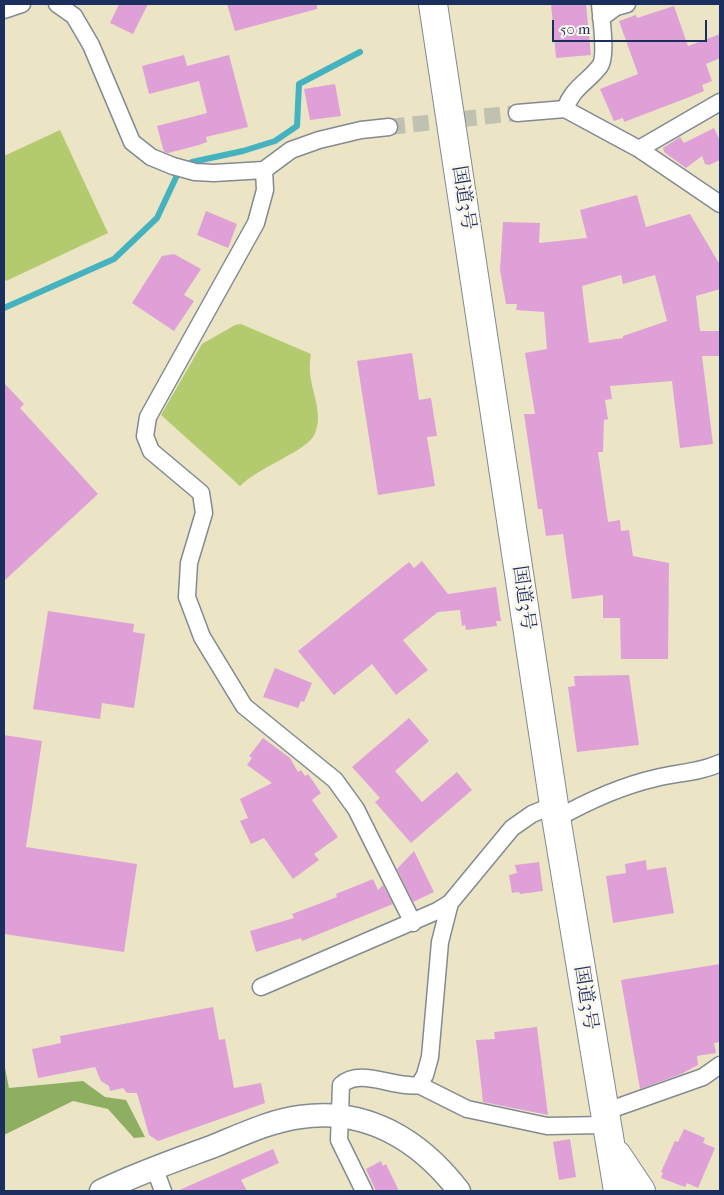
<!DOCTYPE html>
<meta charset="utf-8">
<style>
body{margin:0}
#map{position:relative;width:724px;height:1195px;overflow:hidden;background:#ebe5c6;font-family:"IM FELL French Canon",serif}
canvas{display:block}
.frame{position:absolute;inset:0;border:5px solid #1b2f5e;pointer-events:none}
.scale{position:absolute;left:552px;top:20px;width:155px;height:22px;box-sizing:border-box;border:2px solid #1b2f5e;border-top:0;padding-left:6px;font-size:15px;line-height:18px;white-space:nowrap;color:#1b2f5e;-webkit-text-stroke:4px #fbf7ec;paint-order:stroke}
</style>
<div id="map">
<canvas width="724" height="1195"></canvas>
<div class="frame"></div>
<div class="scale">50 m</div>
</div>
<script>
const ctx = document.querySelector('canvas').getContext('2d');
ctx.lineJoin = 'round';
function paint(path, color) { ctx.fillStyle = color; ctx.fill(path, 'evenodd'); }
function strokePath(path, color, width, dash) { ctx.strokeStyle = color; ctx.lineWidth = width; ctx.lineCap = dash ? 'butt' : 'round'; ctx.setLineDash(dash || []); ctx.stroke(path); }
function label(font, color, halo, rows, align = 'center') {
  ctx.font = font + ' "IM FELL French Canon","Noto Serif JP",serif'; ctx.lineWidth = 5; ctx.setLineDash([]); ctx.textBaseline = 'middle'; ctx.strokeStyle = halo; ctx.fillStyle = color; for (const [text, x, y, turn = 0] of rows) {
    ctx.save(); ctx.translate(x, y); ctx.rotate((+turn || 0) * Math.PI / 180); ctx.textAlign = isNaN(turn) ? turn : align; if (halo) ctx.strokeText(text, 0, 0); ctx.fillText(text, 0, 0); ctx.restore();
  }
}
const green = new Path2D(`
 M60 130 108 233 6 281 4 276V156Z
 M241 324 311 354C306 381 318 395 318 419 318 423 316 433 313 437 303 452 258 468 240 486L161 415 202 344 235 325Z`);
const forest = new Path2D(`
 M4 1063 9 1088 83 1081 105 1097 126 1100 145 1137 134 1138 108 1109 73 1101 4 1135Z`);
const stream = new Path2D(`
 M4 308 114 259 157 218 179 171 192 162 243 151 275 141 297 126 299 84 360 52`);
const building = new Path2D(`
 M119 4H148L133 34 110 23Z
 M227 4H317V9L235 31Z
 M551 4H586L591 55 556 58Z
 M674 6 688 46 720 34V58L706 64 712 81 702 85 704 91 687 98 624 122 623 118 614 121 600 89 638 74 619 21 636 15 637 18Z
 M184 55 187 66 229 55 248 127 206 137 207 142 199 145 168 153 164 152 157 126 207 113 199 81 149 94 142 66Z
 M335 84 341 116 310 120 304 89Z
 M714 128 720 141V160L709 165 705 164 702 156 686 168 664 152 663 148 680 137 684 143Z
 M637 195 646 227 690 214 720 265V289L696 296 700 331H720V356H702L713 444 680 448 672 381 610 386 612 399 605 400 608 419 604 420 603 452H598L608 522 620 520 621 531 629 530 633 556 669 563 668 659H621L620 618H603V595L572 599 563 534 546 536 542 509H538L524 414H535L525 353 547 349 544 312 516 310 517 304H506L500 270 503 222 540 223 539 243 587 238 580 210ZM621 275 623 284 655 275 667 321 623 336V338L589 343 582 286Z
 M206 211 237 224 228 248 197 235Z
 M174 254 201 269 184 295 194 301 174 331 132 303 162 256Z
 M412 353 419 400 431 398 437 436 427 437 435 486 378 495 357 361Z
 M4 383 24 404 20 408 98 494 4 581Z
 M422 561 448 594 496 587 501 621H496L497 626 466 630 465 625 462 626 460 610 438 612 403 640 428 670 396 695 372 664 334 695 298 651 409 562 414 568Z
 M48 611 134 624 133 632 145 634 134 708 102 703 100 719 33 709Z
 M275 668 312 683 304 702 301 701 298 708 263 697Z
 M629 675 639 745 577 752 568 687 575 686 574 676Z
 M409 718 429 741 395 771 422 802 457 772 472 790 411 843 375 802 380 798 352 767Z
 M4 735 42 741 26 847 137 864 124 952 4 934Z
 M263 738 290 758 298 772 301 770 305 776 308 774 321 793 312 800 338 837 314 854 319 860 293 879 264 838 251 844 240 821 248 818 240 799 272 783 247 765 252 758 249 756Z
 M414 851 434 892 413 902 397 869Z
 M646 860 647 870 666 867 674 913 613 923 606 876 626 873 625 864Z
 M539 862 543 891 520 894 519 892 512 893 509 875 517 873 515 865Z
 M373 879 378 890 383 885 393 904 302 941 301 938 256 952 250 931 294 918 292 914 337 897 336 894Z
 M720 964V1042L714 1043 716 1053 697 1056 698 1065 681 1074 640 1089 621 980Z
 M213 1007 219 1040 225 1039 234 1088 261 1083 265 1103 158 1141 149 1135 137 1093H127L123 1088 110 1091 109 1086 101 1081 95 1067 38 1078 32 1049 61 1043 60 1036Z
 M537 1027 548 1115 483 1102 476 1040 495 1039 494 1032Z
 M684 1129 705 1138 703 1143 715 1148 698 1188 687 1183 685 1187 661 1178 663 1173 661 1172 675 1141 678 1142Z
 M570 1139 576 1177 559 1180 553 1142Z
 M273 1149 279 1163 241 1180 247 1191H177Z
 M381 1161 383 1166 386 1164 399 1191H376L366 1169Z`);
const streetTunnel = new Path2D(`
 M389 127 517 113`);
const street = new Path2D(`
 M57 4 74 16 91 45 132 142 151 157 173 166 195 172 214 173 264 170 291 150 319 140 361 130 389 127
 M4 10 22 4
 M601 18 616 7 627 4
 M565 109 639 149 720 204
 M517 113 565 109C573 87 587 83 600 66 607 56 601 17 600 4
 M639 149 720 102
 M264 170 265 190 256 223 148 417 145 436 151 451 201 493 204 513 189 563 187 597 202 637 244 706 335 780 356 809 413 923
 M556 819C588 801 621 786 656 778 676 773 702 772 720 763
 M261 987 437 911 450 903 512 828 532 814 554 805
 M419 1085 467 1109 547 1126 606 1125
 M604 1112 703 1077 720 1065
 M154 1167 163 1191
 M364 1191 339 1140 341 1085C361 1067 394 1089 419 1085L425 1075 430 1057 440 942 450 903`);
const secondary = new Path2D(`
 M101 1191C138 1173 176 1160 214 1146 241 1135 270 1121 300 1117 366 1107 420 1140 459 1191`);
const highway = new Path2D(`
 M433 4 554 805 618 1191
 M617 1155 641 1191`);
const streetNames = [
 ["国道3号",463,198,81],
 ["国道3号",523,598,82],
 ["国道3号",585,998,81]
];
paint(green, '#b3ca6e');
paint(forest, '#8eae61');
strokePath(stream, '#44b2bf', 6);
paint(building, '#dfa0d7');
strokePath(streetTunnel, '#c1c1b1', 16, [16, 8]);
strokePath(street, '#838a92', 19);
strokePath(secondary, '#838a92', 25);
strokePath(highway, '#838a92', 30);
strokePath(street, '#fff', 16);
strokePath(secondary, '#fff', 22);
strokePath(highway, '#fff', 28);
label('19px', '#1b2f5e', '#fbf7ec', streetNames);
</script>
